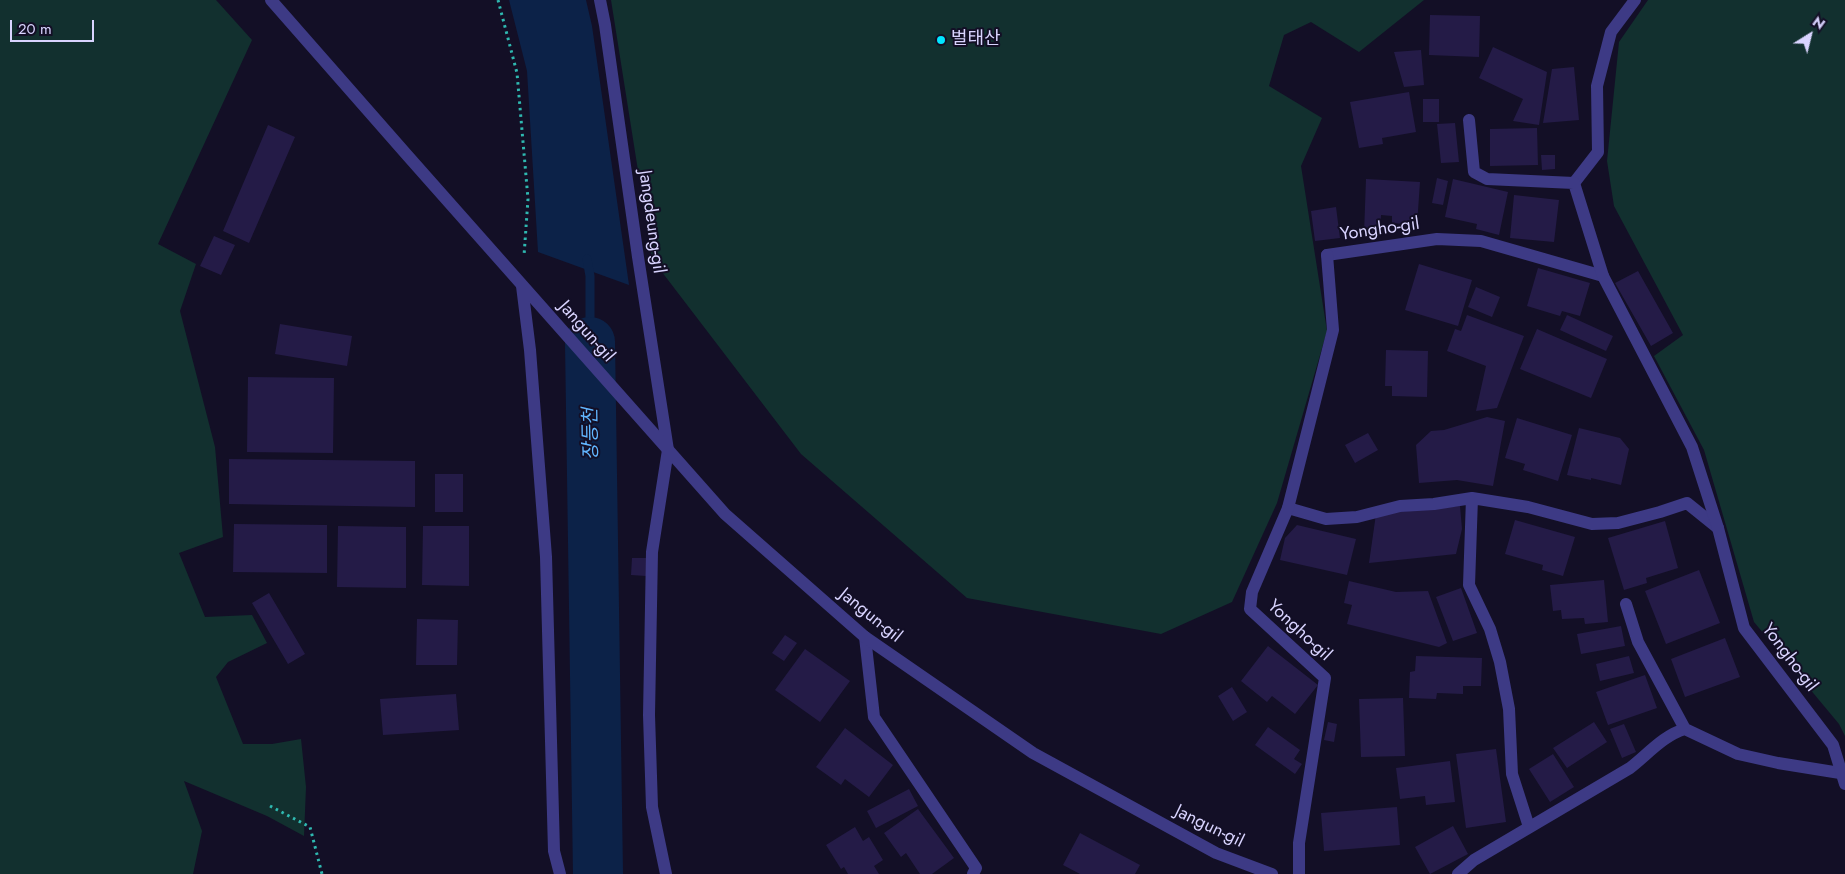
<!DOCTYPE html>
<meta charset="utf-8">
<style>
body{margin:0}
#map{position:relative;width:1845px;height:874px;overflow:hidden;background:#130f26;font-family:Jost,sans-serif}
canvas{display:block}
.north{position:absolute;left:1785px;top:10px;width:50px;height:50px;-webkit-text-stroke:4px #130f26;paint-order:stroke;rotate:36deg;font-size:14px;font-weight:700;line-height:20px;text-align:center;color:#d9d4ff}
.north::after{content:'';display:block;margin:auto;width:18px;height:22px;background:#d9d4ff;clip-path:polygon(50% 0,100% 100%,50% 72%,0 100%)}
.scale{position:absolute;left:10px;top:20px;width:84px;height:22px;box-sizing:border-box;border:2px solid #d9d4ff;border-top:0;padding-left:6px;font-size:15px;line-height:18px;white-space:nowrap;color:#d9d4ff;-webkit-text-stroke:4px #130f26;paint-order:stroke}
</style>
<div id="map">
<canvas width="1845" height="874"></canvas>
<div class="north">N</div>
<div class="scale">20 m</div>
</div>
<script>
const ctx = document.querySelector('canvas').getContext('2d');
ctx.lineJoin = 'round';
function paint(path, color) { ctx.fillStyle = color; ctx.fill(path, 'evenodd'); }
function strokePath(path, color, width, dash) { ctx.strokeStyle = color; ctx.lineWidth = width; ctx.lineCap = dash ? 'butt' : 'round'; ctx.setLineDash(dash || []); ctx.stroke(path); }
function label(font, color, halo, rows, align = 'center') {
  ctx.font = font + ' Jost,"Noto Sans KR",sans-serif'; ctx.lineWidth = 4; ctx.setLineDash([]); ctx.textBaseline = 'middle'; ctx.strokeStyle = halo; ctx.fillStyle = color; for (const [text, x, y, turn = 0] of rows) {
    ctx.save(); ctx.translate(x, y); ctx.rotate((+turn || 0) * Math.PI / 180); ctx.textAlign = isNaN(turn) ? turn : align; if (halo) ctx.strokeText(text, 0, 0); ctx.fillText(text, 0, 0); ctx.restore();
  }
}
const green = new Path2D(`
 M0 0H216L252 40 158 244 196 264 180 311 215 447 223 537 179 553 205 617 252 615 267 643 228 662 216 677 243 744H272L301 739 306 787 304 836 267 816 184 781 202 831 193 874H0Z
 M611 0H1424L1359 52 1311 22 1284 35 1269 86 1322 118 1301 166 1327 331 1277 503 1232 602 1161 634 967 598 801 454 652 259Z
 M1648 0H1845V736L1839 724 1754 622 1704 450 1654 356 1683 335 1614 206 1607 161 1619 42Z`);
const water = new Path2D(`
 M509 0H586L592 26 629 285 538 252 527 71Z`);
const stream = new Path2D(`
 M587 259 590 276V342`);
const river = new Path2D(`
 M590 342 598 874`);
const building = new Path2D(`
 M1430 15 1480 16 1479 57 1429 55Z
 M1493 47 1547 72 1539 125 1513 121 1523 99 1479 78Z
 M1421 50 1424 85 1404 87 1394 52Z
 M1574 67 1579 120 1543 123 1552 69Z
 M1409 92 1416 132 1382 138 1383 144 1359 148 1350 102Z
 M1423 99H1439V122H1423Z
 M1455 123 1459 162 1441 163 1437 124Z
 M268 125 295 137 249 243 223 231Z
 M1537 128 1538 165 1490 166V129Z
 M1541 155H1555V169L1542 170Z
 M1437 178 1448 181 1443 205 1432 203Z
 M1366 179 1420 182 1417 225 1392 223V216L1381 215 1380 235 1364 234Z
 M1453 179 1508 192 1499 235 1476 229 1477 224 1445 217Z
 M1514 195 1559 200 1554 242 1510 238Z
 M1336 207 1340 238 1315 241 1311 211Z
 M214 236 235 245 221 275 200 266Z
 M1419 264 1472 280 1458 326 1405 310Z
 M1538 268 1590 283 1580 316 1562 311 1560 316 1527 306Z
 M1638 271 1673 333 1651 346 1615 283Z
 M1476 287 1500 297 1492 317 1468 307Z
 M1467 315 1524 336 1497 408 1476 411 1486 366 1447 351 1455 329 1461 331Z
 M1567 315 1613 336 1606 351 1560 330Z
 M280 324 352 336 347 366 275 354Z
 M1537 329 1607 359 1591 398 1520 369Z
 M1386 350 1428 351 1427 397 1392 396V386H1385Z
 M248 377 334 378 333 453 247 452Z
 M1487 417 1505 421 1493 486 1457 480 1419 483 1416 445 1431 431 1444 430Z
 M1517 418 1572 435 1558 481 1523 470 1525 464 1505 458Z
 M1579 428 1620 438 1629 449 1621 485 1591 478V480L1567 475Z
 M1368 433 1378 450 1355 463 1345 445Z
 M229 459 415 461V507L229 504Z
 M435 474H463V512H435Z
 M1460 506 1462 529 1456 554 1369 563 1376 514Z
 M1515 520 1575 537 1563 576 1542 570 1543 565 1505 554Z
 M1665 521 1678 568 1646 578 1647 583 1624 590 1608 538Z
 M234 524 327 525V573L233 572Z
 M1297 525 1356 539 1347 575 1280 560 1285 538Z
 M338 526 406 527V588L337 587Z
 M423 526H469V586L422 585Z
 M632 558H647L646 576 631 575Z
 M1699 570 1720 623 1666 644 1645 591Z
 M1604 580 1608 622 1585 624 1584 618 1562 619 1561 610 1553 611 1550 585Z
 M1349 581 1396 592 1428 591 1447 643 1439 647 1347 624 1352 605 1344 603Z
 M1461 588 1477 633 1453 641 1436 597Z
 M269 593 305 654 288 664 252 603Z
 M417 619 458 620 457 665H416Z
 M1621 626 1625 646 1581 654 1577 634Z
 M785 635 797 643 784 661 772 653Z
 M1725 638 1740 677 1685 697 1671 659Z
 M1268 646 1318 685 1295 714 1272 696 1267 702 1241 681Z
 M805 649 850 681 820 722 775 690Z
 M1416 656 1482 658 1481 686H1463V694L1437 693 1436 699 1409 698 1410 672 1415 671Z
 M1629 656 1634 673 1600 681 1596 664Z
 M1645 675 1657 708 1608 725 1596 692Z
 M1232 687 1247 712 1233 721 1218 696Z
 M456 694 459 730 383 735 380 699Z
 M1403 698 1405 756 1361 757 1359 699Z
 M1328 722 1337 724 1334 742 1324 740Z
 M1594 722 1607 742 1567 768 1553 748Z
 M1624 724 1636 752 1622 758 1610 729Z
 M1268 727 1300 750 1294 759 1302 764 1295 774 1255 745Z
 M845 728 893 765 869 797 845 779 841 785 816 767Z
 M1496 749 1506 822 1466 828 1456 754Z
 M1553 754 1574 787 1550 802 1529 769Z
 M1450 761 1455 802 1426 805 1425 796 1400 799 1396 768Z
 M909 789 918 806 876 828 867 811Z
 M1397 807 1400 845 1324 851 1321 813Z
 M918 809 954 858 932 874H920L906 853 901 857 884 833Z
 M1453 826 1468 854 1430 874 1415 847Z
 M855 827 863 841 869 837 883 860 874 866 879 874H848L844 867 841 869 826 845Z
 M1080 833 1140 865 1135 874H1080L1063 865Z`);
const path = new Path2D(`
 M498 0 517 73 528 199 524 256
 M270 806 310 827 322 874`);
const service = new Path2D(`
 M1574 183 1598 152 1597 86 1611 32 1635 0
 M1327 255 1437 239 1481 241 1603 276
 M1472 498 1469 585 1490 629 1500 662 1509 709 1512 774 1529 827
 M1288 508 1326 519 1357 517 1400 506 1434 504 1472 498 1528 507 1592 524 1618 523 1660 512 1687 503 1718 528
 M1626 604 1638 642 1685 729
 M865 637 874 717 976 868 973 874
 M666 874 652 807 649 715 652 552 668 450
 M1458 874 1474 860 1630 768C1648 754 1664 735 1685 729L1738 754 1778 763 1840 773`);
const minor = new Path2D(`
 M600 0 605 25 638 257 668 450
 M1469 120 1474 172 1487 179 1574 183 1603 276 1692 447 1718 528 1744 628 1833 745 1845 784
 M522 286 530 350 546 557 554 851 560 874
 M1299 874V843L1325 678 1250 609 1252 592 1288 508 1333 330 1327 255`);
const tertiary = new Path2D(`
 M271 0 407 155 725 514 865 637 1033 753 1216 853 1272 874`);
const markers = [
 [941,40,5,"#00e5ff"]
];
const poiNames = [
 ["벌태산",951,40]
];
const streetNames = [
 ["Jangdeung-gil",651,222,82],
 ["Yongho-gil",1380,230,-8],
 ["Jangun-gil",586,332,49],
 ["Jangun-gil",870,616,39],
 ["Yongho-gil",1299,631,43],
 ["Yongho-gil",1789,658,53],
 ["Jangun-gil",1209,827,26]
];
const waterNames = [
 ["장등천",592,434,-91]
];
paint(green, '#12302f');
paint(water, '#0c2248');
strokePath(stream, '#0c2248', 9);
strokePath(river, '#0c2248', 50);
paint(building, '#241b47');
strokePath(path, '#2fb8b0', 3, [2.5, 4]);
strokePath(service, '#3d3a85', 12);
strokePath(minor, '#3d3a85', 12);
strokePath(tertiary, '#3d3a85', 12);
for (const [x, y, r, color] of markers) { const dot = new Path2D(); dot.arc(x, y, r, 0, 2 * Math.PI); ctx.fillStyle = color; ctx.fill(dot); strokePath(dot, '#130f26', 2); }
label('18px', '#d9d4ff', '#130f26', poiNames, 'left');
label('18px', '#d9d4ff', '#130f26', streetNames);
label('italic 19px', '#62b6ff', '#130f26', waterNames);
</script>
